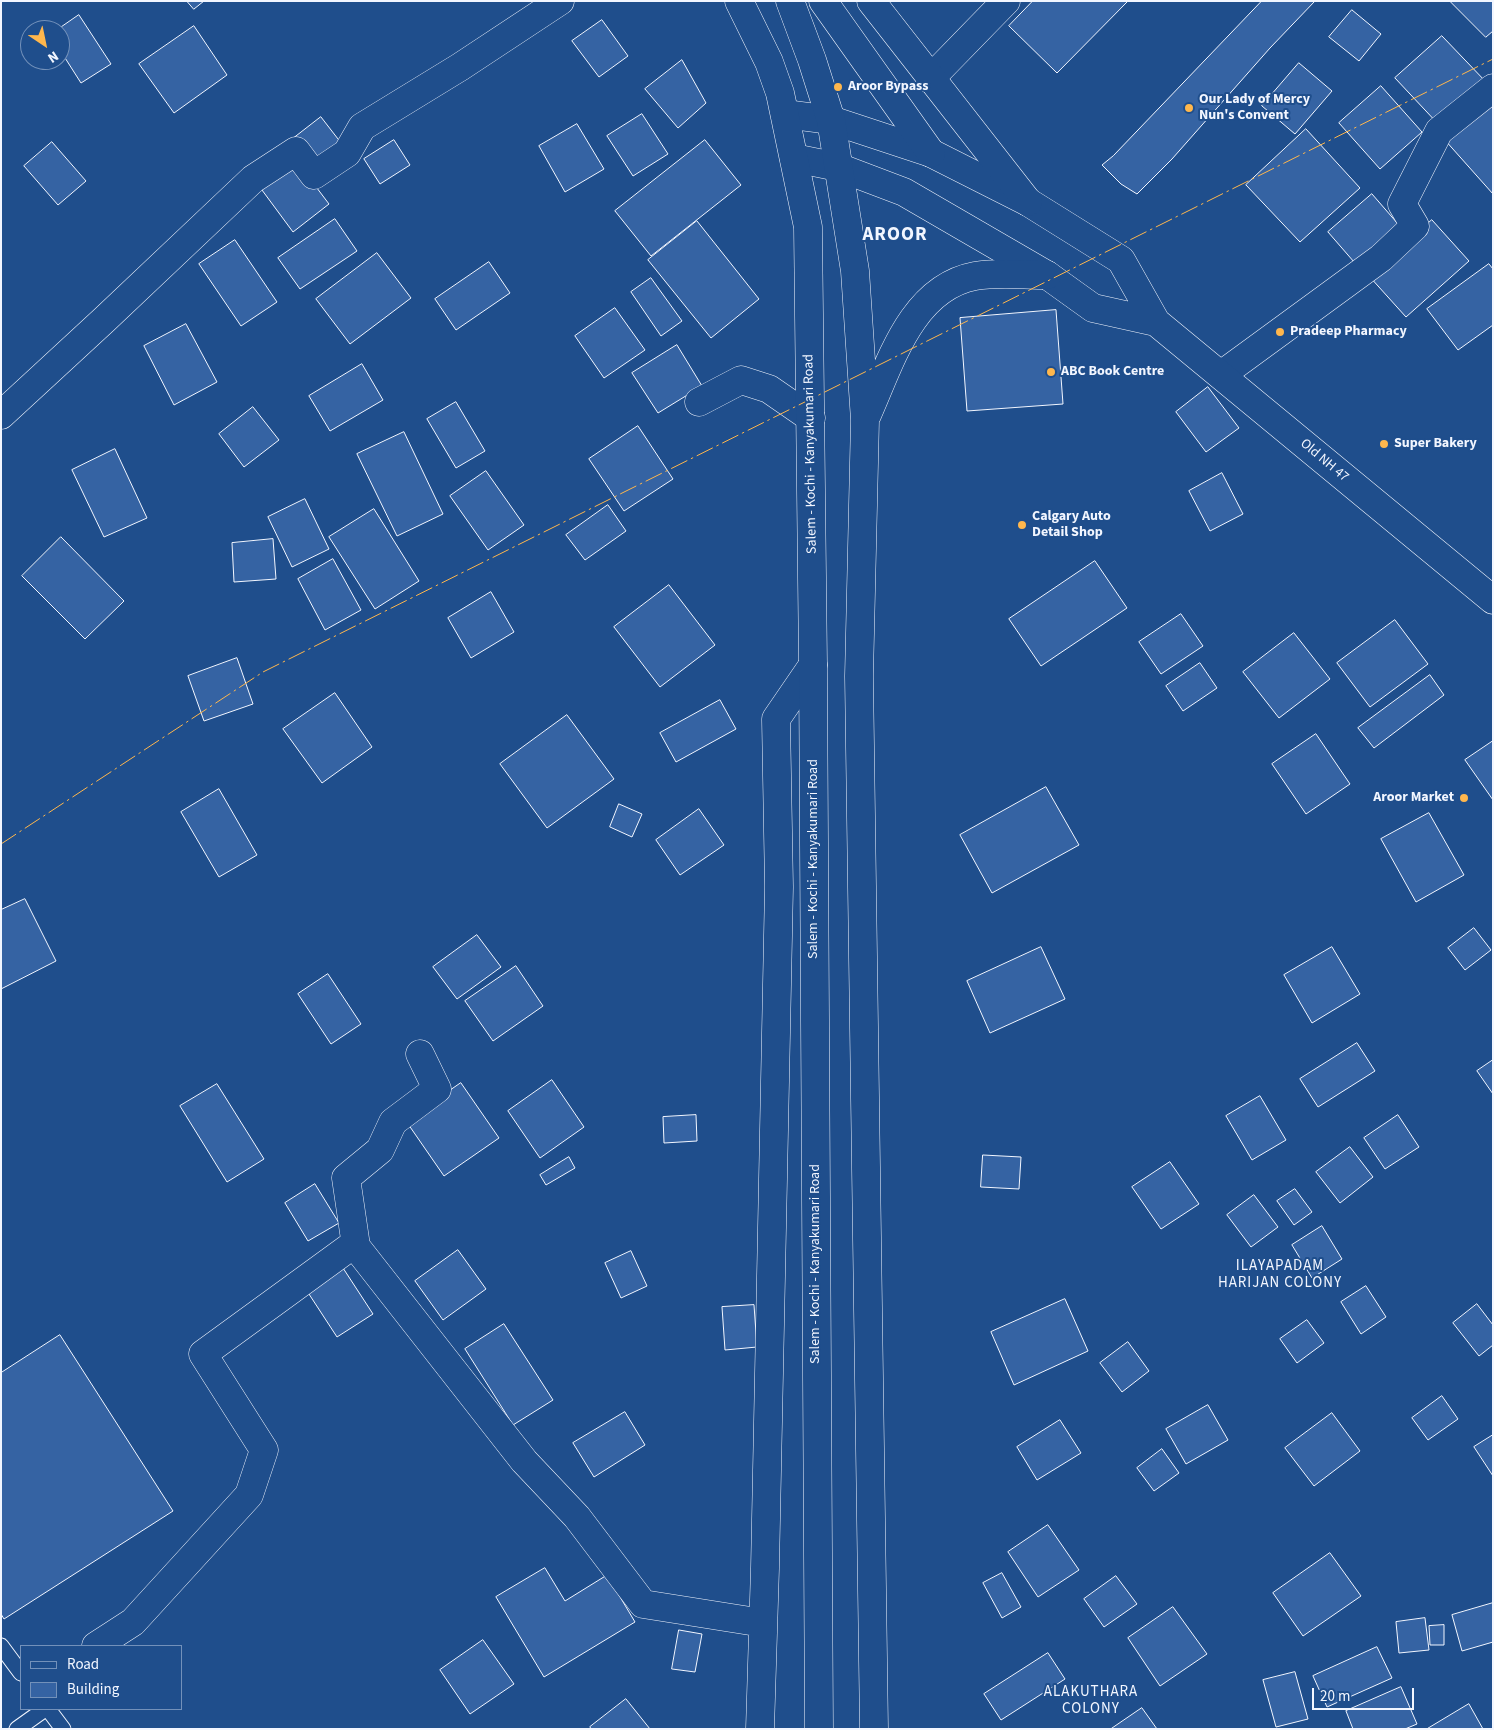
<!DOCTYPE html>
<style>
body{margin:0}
#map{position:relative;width:1494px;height:1730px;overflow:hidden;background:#1f4e8c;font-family:"Source Sans 3",sans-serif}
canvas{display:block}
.frame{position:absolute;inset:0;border:2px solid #f2f6ff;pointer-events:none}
.legend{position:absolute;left:20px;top:1645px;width:162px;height:65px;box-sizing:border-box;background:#1f4e8c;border:1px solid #7391ba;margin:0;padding:6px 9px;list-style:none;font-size:15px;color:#f2f6ff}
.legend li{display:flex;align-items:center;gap:10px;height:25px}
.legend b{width:25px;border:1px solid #7391ba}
.north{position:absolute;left:20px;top:20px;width:50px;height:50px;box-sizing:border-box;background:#1f4e8c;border:1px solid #7391ba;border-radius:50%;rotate:146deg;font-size:14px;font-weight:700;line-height:20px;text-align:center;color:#f2f6ff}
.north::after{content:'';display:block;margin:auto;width:18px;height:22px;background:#ffb74d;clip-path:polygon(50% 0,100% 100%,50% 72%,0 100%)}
.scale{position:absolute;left:1312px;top:1688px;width:102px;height:22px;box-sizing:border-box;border:2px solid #f2f6ff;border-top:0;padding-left:6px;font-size:15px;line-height:18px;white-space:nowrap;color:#f2f6ff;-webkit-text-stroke:4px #1f4e8c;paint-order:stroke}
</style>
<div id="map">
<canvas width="1494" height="1730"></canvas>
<div class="frame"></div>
<ul class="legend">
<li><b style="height:6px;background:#1f4e8c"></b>Road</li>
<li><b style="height:14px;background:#3563a3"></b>Building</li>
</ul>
<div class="north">N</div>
<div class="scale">20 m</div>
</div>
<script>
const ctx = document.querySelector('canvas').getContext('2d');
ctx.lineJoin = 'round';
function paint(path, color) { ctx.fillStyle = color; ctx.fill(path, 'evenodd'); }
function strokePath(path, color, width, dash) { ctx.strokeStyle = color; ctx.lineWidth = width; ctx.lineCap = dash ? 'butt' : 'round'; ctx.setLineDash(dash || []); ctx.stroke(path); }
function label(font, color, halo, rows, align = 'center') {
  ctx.font = font + ' "Source Sans 3",sans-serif'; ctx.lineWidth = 4; ctx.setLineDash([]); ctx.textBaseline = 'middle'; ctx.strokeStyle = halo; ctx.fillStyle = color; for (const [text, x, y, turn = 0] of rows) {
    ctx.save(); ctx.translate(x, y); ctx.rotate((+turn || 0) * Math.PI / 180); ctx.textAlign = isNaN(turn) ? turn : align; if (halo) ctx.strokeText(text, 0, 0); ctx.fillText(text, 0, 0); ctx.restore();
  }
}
const building = new Path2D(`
 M187 1H204L194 9Z
 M1033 1H1128L1057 73 1009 26Z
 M1262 1H1315L1270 48 1172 159 1137 194 1121 184 1102 165 1113 156Z
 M1450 1H1493V31L1486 37Z
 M1352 10 1381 34 1359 61 1329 37Z
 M79 15 111 64 81 83 60 50V30H57Z
 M602 20 628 56 599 77 572 41Z
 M194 26 227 75 174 113 139 64Z
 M1442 36 1487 83 1440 126 1395 78Z
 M682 60 706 103 678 128 645 89Z
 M1299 63 1332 91 1295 134 1262 106Z
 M1381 86 1422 132 1380 169 1339 123Z
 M1487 100 1493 106V194L1444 139Z
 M642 114 668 154 633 176 607 136Z
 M321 117 345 148 318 169 294 138Z
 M577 124 604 169 565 192 539 146Z
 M1306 129 1360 188 1300 242 1246 185Z
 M394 140 410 165 380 184 364 159Z
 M705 140 741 185 651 256 615 211Z
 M52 142 86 181 58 205 24 166Z
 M295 159 329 204 293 232 259 186Z
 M1372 194 1405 232 1361 270 1328 232Z
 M335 219 357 251 300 289 278 258Z
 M1432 220 1469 261 1406 317 1369 276Z
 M697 221 759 299 711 338 648 260Z
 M235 240 277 302 241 326 199 264Z
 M377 253 411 298 350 344 316 299Z
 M489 262 510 293 456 330 435 299Z
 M1489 264 1493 269V325L1458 350 1427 309Z
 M651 278 682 321 661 336 631 292Z
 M615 308 645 350 604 378 575 336Z
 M1056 310 1063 404 967 411 960 318Z
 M186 324 217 382 174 405 144 346Z
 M677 345 702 386 658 413 632 373Z
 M362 364 383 400 330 431 309 396Z
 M1208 387 1239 428 1206 452 1176 412Z
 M456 402 485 451 456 468 427 419Z
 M253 407 279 440 244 467 219 434Z
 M638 426 673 479 624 511 589 459Z
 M404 432 443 514 397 536 357 454Z
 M115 449 147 518 104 537 72 470Z
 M486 471 524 525 488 550 450 496Z
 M1222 473 1243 514 1210 531 1189 491Z
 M305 499 329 549 292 567 268 517Z
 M608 505 626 531 585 560 566 535Z
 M374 509 419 581 375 609 329 537Z
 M61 537 124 601 85 639 22 576Z
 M273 539 276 579 234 582 232 543Z
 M333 559 361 610 325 630 298 579Z
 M1095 561 1127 608 1041 666 1009 619Z
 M669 585 715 645 660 687 614 627Z
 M491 592 514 632 471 658 448 618Z
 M1181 614 1203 646 1161 674 1139 642Z
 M1395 620 1428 664 1370 707 1337 663Z
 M1294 633 1330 679 1279 718 1243 672Z
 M237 658 253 704 204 721 188 676Z
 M1200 663 1217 688 1183 711 1166 686Z
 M1430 675 1444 695 1374 748 1358 728Z
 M335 693 372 747 322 783 283 729Z
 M720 700 736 729 676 762 660 733Z
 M567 715 614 779 547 828 500 764Z
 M1316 734 1350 784 1306 814 1272 764Z
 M1493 741V800L1465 760Z
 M1046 787 1079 845 992 893 960 835Z
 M219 789 257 855 219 877 181 812Z
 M619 804 642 814 632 837 610 827Z
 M699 809 724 845 680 875 656 840Z
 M1429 813 1464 875 1416 902 1381 839Z
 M25 899 56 961 1 989V910Z
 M1474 928 1491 950 1465 970 1448 948Z
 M477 935 501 967 457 999 433 967Z
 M1041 947 1065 999 990 1033 967 981Z
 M1332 947 1360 994 1312 1023 1284 975Z
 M516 966 543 1006 493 1041 465 1001Z
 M328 974 361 1024 331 1044 298 994Z
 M1357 1043 1375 1071 1318 1107 1300 1079Z
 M1493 1060V1094L1477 1071Z
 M552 1080 584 1127 540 1158 508 1111Z
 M461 1083 499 1138 444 1176 406 1121Z
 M217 1084 264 1159 227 1182 180 1106Z
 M1260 1096 1286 1140 1252 1160 1226 1116Z
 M696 1115 697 1141 664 1143 663 1117Z
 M1398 1115 1419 1147 1385 1169 1364 1138Z
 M1350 1147 1373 1177 1340 1203 1316 1172Z
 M983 1155 1021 1157 1019 1189 981 1187Z
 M569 1157 575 1168 546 1185 540 1175Z
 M1170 1162 1199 1204 1161 1229 1132 1187Z
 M315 1184 339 1223 308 1241 285 1203Z
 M1295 1189 1312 1212 1294 1225 1277 1201Z
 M1254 1195 1278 1227 1251 1247 1227 1215Z
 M1322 1226 1342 1259 1312 1278 1292 1245Z
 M458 1250 486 1289 443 1320 415 1281Z
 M631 1251 647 1286 621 1298 605 1263Z
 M343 1268 373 1314 337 1337 307 1291Z
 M1366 1286 1386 1317 1361 1334 1341 1302Z
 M1065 1299 1088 1351 1014 1385 991 1332Z
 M1477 1304 1493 1325V1345L1479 1356 1453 1323Z
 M754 1305 757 1347 725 1350 722 1307Z
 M1307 1320 1324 1343 1297 1363 1280 1339Z
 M504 1324 553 1400 513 1425 465 1349Z
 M60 1335 173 1511 4 1619 1 1614V1373Z
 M1128 1342 1149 1371 1122 1392 1100 1363Z
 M1442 1396 1458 1419 1428 1440 1412 1418Z
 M1208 1405 1228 1440 1186 1464 1166 1429Z
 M625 1412 645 1445 594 1477 573 1443Z
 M1332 1413 1360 1451 1314 1486 1285 1448Z
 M1060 1420 1081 1453 1037 1480 1017 1447Z
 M1493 1435V1476L1474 1447Z
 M1162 1449 1179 1473 1154 1491 1137 1468Z
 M1048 1525 1079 1570 1038 1597 1008 1552Z
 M1330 1553 1361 1596 1303 1636 1273 1593Z
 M545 1568 565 1601 607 1575 635 1622 544 1677 496 1597Z
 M1002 1573 1021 1607 1002 1618 983 1583Z
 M1116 1576 1137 1604 1104 1627 1084 1599Z
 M1493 1603V1642L1462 1651 1452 1615Z
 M1173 1607 1207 1654 1160 1686 1128 1638Z
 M1425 1618 1429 1650 1399 1653 1396 1622Z
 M1444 1625V1645H1430L1429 1626Z
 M679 1630 702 1634 695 1672 672 1669Z
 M483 1640 514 1684 470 1714 440 1670Z
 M1377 1647 1392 1678 1327 1707 1313 1676Z
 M1048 1653 1065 1679 1001 1720 984 1694Z
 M1295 1672 1308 1719 1276 1727 1263 1680Z
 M1401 1687 1417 1724 1405 1729H1353L1346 1711Z
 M626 1699 650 1729H591L590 1727Z
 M1469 1704 1483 1729H1427Z
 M1142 1708 1157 1729H1111Z`);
const lane = new Path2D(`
 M1 1646 21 1673
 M48 1709 63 1729
 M17 1729 45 1709`);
const street = new Path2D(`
 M930 79 1006 1
 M1221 375 1381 258 1415 226 1402 204 1439 131 1493 88
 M699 402 741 380 769 389 811 418
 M1 415 104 320 253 179 296 151 314 175 347 153 362 127 460 67 560 1
 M356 1246 346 1178 380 1150 393 1122 437 1089 420 1054
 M96 1646 133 1622 249 1495 264 1450 203 1354 354 1244 524 1461 577 1517 643 1604 763 1623
 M760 1729 765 1568 779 887 776 719 813 665`);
const primary = new Path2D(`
 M785 114 831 120 931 153 1028 202 1121 260 1156 322 1493 600
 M794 158 838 167 904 192 1047 275 1093 308 1156 322`);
const highway = new Path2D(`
 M739 1 769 62 780 93 808 227 813 665 819 1729
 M790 1 812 60 831 120 855 271 865 420 859 676 874 1729
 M823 1 931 153
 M871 1 1028 202
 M867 415C890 364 911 288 975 276 998 272 1023 275 1047 275`);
const power = new Path2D(`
 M1 844 263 672 1493 59`);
const markers = [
 [838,87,5,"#ffb74d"],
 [1189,108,5,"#ffb74d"],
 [1280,332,5,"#ffb74d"],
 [1051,372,5,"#ffb74d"],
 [1384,444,5,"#ffb74d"],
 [1022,525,5,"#ffb74d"],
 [1464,798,5,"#ffb74d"]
];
const poiNames = [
 ["Aroor Bypass",848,87],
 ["Our Lady of Mercy",1199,100],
 ["Nun's Convent",1199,116],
 ["Pradeep Pharmacy",1290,332],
 ["ABC Book Centre",1061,372],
 ["Super Bakery",1394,444],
 ["Calgary Auto",1032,517],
 ["Detail Shop",1032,533],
 ["Aroor Market",1454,798,"right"]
];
const streetNames = [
 ["Salem - Kochi - Kanyakumari Road",811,454,-91],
 ["Old NH 47",1324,461,40],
 ["Salem - Kochi - Kanyakumari Road",814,859,-90],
 ["Salem - Kochi - Kanyakumari Road",816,1264,-90]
];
const neighbourhoodNames = [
 ["ILAYAPADAM",1280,1267],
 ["HARIJAN COLONY",1280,1284],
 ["ALAKUTHARA",1091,1693],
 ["COLONY",1091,1710]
];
const districtNames = [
 ["AROOR",895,236]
];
paint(building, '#3563a3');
strokePath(building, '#f2f6ff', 1);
strokePath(lane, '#f2f6ff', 17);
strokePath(street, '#f2f6ff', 29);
strokePath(primary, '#f2f6ff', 29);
strokePath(highway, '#f2f6ff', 29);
strokePath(lane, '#1f4e8c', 15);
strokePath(street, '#1f4e8c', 28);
strokePath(primary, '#1f4e8c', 28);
strokePath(highway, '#1f4e8c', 28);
strokePath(power, '#ffb74d', 1, [18, 4, 2.5, 4]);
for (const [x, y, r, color] of markers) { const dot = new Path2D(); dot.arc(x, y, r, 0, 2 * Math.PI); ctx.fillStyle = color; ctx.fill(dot); strokePath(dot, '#1f4e8c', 2); }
label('bold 14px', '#f2f6ff', '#1f4e8c', poiNames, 'left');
label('14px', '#f2f6ff', '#1f4e8c', streetNames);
ctx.letterSpacing = '1px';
label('15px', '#f2f6ff', '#1f4e8c', neighbourhoodNames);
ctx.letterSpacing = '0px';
ctx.letterSpacing = '1px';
label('bold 19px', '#f2f6ff', '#1f4e8c', districtNames);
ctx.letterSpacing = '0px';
</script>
